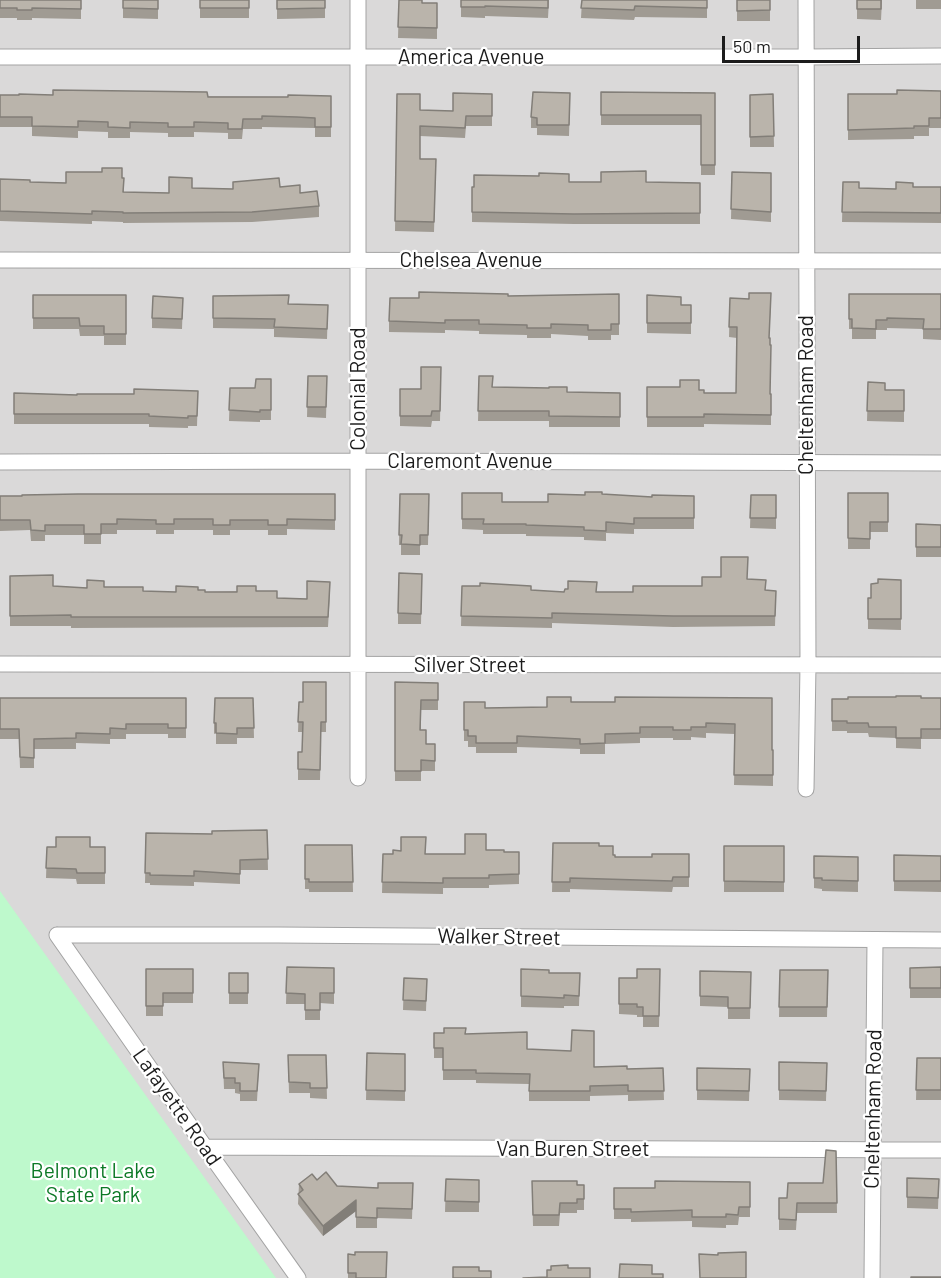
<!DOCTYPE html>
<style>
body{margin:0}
#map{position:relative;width:941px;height:1278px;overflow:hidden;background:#eeece2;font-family:Barlow,sans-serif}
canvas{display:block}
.scale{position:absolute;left:722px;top:36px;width:138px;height:27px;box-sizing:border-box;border:3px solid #1c1c1c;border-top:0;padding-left:8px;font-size:18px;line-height:21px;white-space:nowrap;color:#1c1c1c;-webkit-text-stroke:4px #fff;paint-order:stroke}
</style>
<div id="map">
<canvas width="941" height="1278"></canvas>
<div class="scale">50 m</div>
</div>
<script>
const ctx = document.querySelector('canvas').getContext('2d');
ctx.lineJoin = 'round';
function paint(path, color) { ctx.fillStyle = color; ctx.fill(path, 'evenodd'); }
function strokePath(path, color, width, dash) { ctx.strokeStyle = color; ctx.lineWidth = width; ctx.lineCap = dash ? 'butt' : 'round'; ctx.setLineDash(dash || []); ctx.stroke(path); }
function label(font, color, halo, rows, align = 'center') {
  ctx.font = font + ' Barlow,sans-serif'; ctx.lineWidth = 4.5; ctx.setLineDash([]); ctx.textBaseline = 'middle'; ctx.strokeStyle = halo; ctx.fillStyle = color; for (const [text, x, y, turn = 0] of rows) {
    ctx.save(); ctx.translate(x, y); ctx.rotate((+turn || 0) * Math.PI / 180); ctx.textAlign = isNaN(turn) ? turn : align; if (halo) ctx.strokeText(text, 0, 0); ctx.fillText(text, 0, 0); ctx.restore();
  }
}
const residential = new Path2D(`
 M0 0H941V1278H261L0 918Z`);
const park = new Path2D(`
 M0 891 276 1278H0Z`);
const street = new Path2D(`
 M358 0V778
 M806 0 808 665 806 789
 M0 57H806L941 56
 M0 260 941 261
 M0 462 358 461 941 463
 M0 664 941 665
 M57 935H278L941 940
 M57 935 205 1147 298 1278
 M205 1147 941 1150
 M872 1278 875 940`);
const wall = new Path2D(`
 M0 0H81V19L32 18V20H17V18H0Z
 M158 0V19L123 18V8Z
 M200 0H249V18H200Z
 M277 0H325V18L277 19Z
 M399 0 422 3H437V39L398 38Z
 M461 0H549L548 18 485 16V18L461 17Z
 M582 0H707V18L635 17 634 20 581 18Z
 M737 0H770V21H737Z
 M857 0H882L881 20 857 19Z
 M916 0H941V9H916Z
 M941 91V128H929V136H914V139L848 140V94H897Z
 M601 92 715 93V175H701V125H601Z
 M397 94 420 110 453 111 492 94V126H466L465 138 420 136V159H436L434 232 395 231Z
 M773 94 774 147H750V95Z
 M0 95 288 97 331 96V137H315V128L262 127V129H243L242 139H228V133L194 132V137H168V133L130 132V138H108V132L78 131V138L32 136V127H0Z
 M570 103 569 136 537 135V128H531V117Z
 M732 172 771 173V222L731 219Z
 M122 178 124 192 169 193 192 188 233 189 280 187 300 193 319 206V217L252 222 123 223V222L92 221V224L0 221V179L30 182 66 183Z
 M569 182 700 183V224H574L472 222V187Z
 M843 182 859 188 896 189 913 187H941V223L842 222Z
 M619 294V335H611V340H588V336L551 334V338H527V335L479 334V331L445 330V333L389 332V321L419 298 508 296Z
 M849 294H941V340L923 339V329L887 328V330H876V339H852V329H849Z
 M33 295H126V345H104V336H80L79 329H33Z
 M647 295 681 305H691V334L647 333Z
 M213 296 289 304 328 305 327 339 274 337V329L213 328Z
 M183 298 182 329 152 328V318Z
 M730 298 771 304 769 338 770 394H771V425L704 424V427H647V387L699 390 704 393H736L737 338 729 337Z
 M441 367 440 421H432L431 427 400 426V389H421Z
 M308 376H327L326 418 307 417Z
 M479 376 493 387 567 392 620 393V427H549V421H478Z
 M271 379V420H260V422L229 421 230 388H255Z
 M868 382 885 390H904V422L867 421Z
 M198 391 197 426H188V428L149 427V424H14V393L77 395 134 394Z
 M462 493 502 502H548L585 495 602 494 652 497 694 496V529H634V534L606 533V541L584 540V537L526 536V534H483V530L462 529Z
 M848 493H888V532H870V549H848Z
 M335 494V530L287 529V535H268V530H230V535H213V530H174V534H156V530H117V534H101V544H84V535H45V541H31L30 530 0 531V496Z
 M400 494H429L428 545H420V555H401V545H399Z
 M751 495H776V529L750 528Z
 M916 524 941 525V557H916Z
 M422 574 421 624H398V613Z
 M10 576 53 586 87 588 104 587 143 591 176 592 198 590 205 592 256 591 277 598 307 599 330 592 328 627 71 628V626H10Z
 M747 579 766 590 776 591 775 626 673 627 552 623V628L461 626 462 586 564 592H633L702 586Z
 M901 580V630L868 629V598H871L878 583Z
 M326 682V732H321L320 780H298V752H302V732H298L299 702H303Z
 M395 682 438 683V710H421V730L426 744H435V771H421V781H395Z
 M0 698H186V738H168V734H126V739H110V744L76 743V749H34V768H20L19 739H0Z
 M253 698 254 738H237V744H216V733L214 734V723Z
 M772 698V750H773V786L734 785 735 734 706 733V738L691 737V740H673V738H640V743L605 744V754H580V749L517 747V753H476V747H468V741H464V702L485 708 547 707 571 702H615Z
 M941 698V739H921V749L896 748V738L869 737 868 733H847V731H832V699Z
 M267 830 268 870H240V884L194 882V886L150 885V883H145L146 833 212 834Z
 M553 843 599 846 615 857H652L689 854V887H673L672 892 570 889V892H552Z
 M305 845H352L353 892H309V889H305Z
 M724 846H784V892H724Z
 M47 847H105V884H77L76 879 46 878Z
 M486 850 504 852H519V884L489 885V888H443V894L382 893 383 854H393L401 851 425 854H465Z
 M894 855 941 856V892L894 891Z
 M814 856 858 857V892L822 891V889L814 888Z
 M287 967 334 968V1004L320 1003V1020H305V1004H286Z
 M941 967V998H910V968Z
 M146 969H193V1003H163V1016H146Z
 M521 969 549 973H580L579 1006H564V1008L521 1007Z
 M660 969 659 1027H643V1017H637V1015L619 1014V978H637Z
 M780 970H828L827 1017H779Z
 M700 971 751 972 750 1019H728V1007L700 1006Z
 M229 973H248V1004H229Z
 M404 978 427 979 426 1011 403 1010Z
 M434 1033 465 1034 594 1067 627 1069 663 1068 664 1100 628 1101V1095L590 1096V1101H529V1084L476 1083V1080H443V1058H434Z
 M367 1053 405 1054V1101L366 1100Z
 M288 1055H326L327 1099 310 1098V1093H289Z
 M917 1058H941V1100H916Z
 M223 1062 259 1064 257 1101H240V1094L235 1093V1089H224Z
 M779 1062 827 1063 826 1101 779 1100Z
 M697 1068 750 1069 749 1101 697 1100Z
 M836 1151 837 1213H797L796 1230H779V1198H787L823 1183Z
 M907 1178 939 1179 938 1209 907 1208Z
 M446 1179 479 1180V1212H445Z
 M317 1180 337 1186 378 1188 413 1183 412 1219 377 1218V1228H356V1211L323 1236 298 1204 299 1184Z
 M532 1181 584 1185V1210H577V1213H560L559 1226H533Z
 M750 1182V1217H739L738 1225H726V1228L692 1227V1221L631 1222V1219H614V1188H655Z
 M348 1254 386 1278H348Z`);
const shadedWall = new Path2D(`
 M356 1200V1211L323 1236V1226Z`);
const building = new Path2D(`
 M0 0H81V9L32 8V10H17V8H0Z
 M123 0H158V9L123 8Z
 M200 0H249V8H200Z
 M277 0H325V8L277 9Z
 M399 0H422V3H437V28L398 27Z
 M461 0H548V8L485 6V7H461Z
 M582 0H707V8L635 6 634 10 581 8Z
 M737 0H770V10L737 11Z
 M857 0H881V9H857Z
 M53 90 207 92 208 97H288V95L331 96V127H315V118L297 117 262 116V119H243L242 129H228V123L194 122V127H168V123L130 122V128L108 127V122L78 121V127L32 126V117H0V95H19V94L53 95Z
 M897 90 941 91V118H929V126H914V128L848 130V94H897Z
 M533 92 570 93 569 125H537V118L531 117Z
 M601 92 715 93V165H701V115H601Z
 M453 93 492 94V116H466L465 128 420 126V159H436L434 222 395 221 397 94H420V110L453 111Z
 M773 94 774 136 750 137V95Z
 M102 168H122V178H124L123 192 169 193V177L192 178V188L233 189V182L279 178 280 187 300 185V193L317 191 319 206 252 212 123 213V212L92 211V214L0 211V179L30 180V182L66 183V172H102Z
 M646 171V182L700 183V213L574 214 472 212V187H474V175L539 176V173L569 174V182H601V172Z
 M732 172 771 173V212L731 209Z
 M843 182H859V188L896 189V182L913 183V187H941V213L842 212Z
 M419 292 508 294V296L619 294V324H611V330H588V325L551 324V328H527V325L479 324V320H445V323L389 321 390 298H419Z
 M749 293H771L769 338H770V345H771L770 394H771V415L704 414V417H647V387H680V380H699V390H704V393H736L737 327H729L730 298 749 299Z
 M849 294H941V329H923L924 319 887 318V320H876V329L852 328V319H849Z
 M33 295H126V334H104V326H80L79 318H33Z
 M289 295 288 304 328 305 327 329 274 327 275 319 213 318V296Z
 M647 295 681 297V305H691V323H647Z
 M153 296 183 298 182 319 152 318Z
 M421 367H441L440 411H432L431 416H400V389H421Z
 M308 376H327L326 407H307Z
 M479 376H493L492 387 549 388V387H567V392L620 393V417L549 416V411H478Z
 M256 379H271V410H260V412L229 410 230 388H255Z
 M868 382 885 383V390H904V411H867Z
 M134 389 198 391 197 416H188V418L149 416V414H14V393L77 395V394H134Z
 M585 492H602V494L652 497V495L694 496V518H634V524L606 522V531L584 530V527L526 525V524H483L484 519H462V493H502V502H548V494L585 495Z
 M848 493H888V522H870V539L848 538Z
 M78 494H335V520L287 519V525H268V520H230V525H213V519H174V524H156V520L117 519V524H101V534H84V525H45V531L31 530 30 520H0V496H22V495Z
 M400 494H429L428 535H420V545L401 544 402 535H399Z
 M751 495H776V518H750Z
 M916 524 941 525V547H916Z
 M721 557H748L747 579 766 580 765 590 776 591 775 616H673L552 613V618L461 616 462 586H480V583L531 586V590L564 592 565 589H568V581L597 582 596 592H633V586H702V577H721Z
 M399 573 422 574 421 614 398 613Z
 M53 575V586L87 588V580L104 581V587H143V591L176 592V586L198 587V590H205V592H237V586H256V591H277V598L307 599V581L330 582 328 617H71V615L10 616V576Z
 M878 579 901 580V619H868V598H871V584L878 583Z
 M303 682H326V722H321L320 770 298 769V752H302L303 722H298L299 702H303Z
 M395 682 438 683V700H421L420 730H426V744H435V761L421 760V771H395Z
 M896 696H921V698H941V729H921V738H896V727H869L868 723H847V721H832V699H848V697H896Z
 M547 697H571V702H615V697L772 698V750H773V775H734L735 724 706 723V727H691V730H673V727H640V733L605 734V743L580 744V739L517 736V743H476V736H468V730H464V702H485V708L547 707Z
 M0 698H186V728H168V724H126V729L110 728V734L76 733V738L34 739V758L20 757 19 729H0Z
 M215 698H253L254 728H237V734L216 733V723H214Z
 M267 830 268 859 240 860V874L194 871V876L150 875V873H145L146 833 212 834V831Z
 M465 834H486V850H504V852H519V874L489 875V878H443V883L382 882 383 854H393V850L401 851V837H426L425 854H465Z
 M56 837H90V847H105V873H77L76 869 46 868 47 847H56Z
 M553 843H599V846H613V855H615V857H652V854H689V877H673L672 881 570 878V882H552Z
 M305 845H352L353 882H309V879H305Z
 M724 846H784V882L724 881Z
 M894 855 941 856V881H894Z
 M814 856 858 857V881L822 880V878H814Z
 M287 967 334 968V993H320V1010H305V994L286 993Z
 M941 967V988H910V968Z
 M146 969H193V993H163V1006H146Z
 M521 969 549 970V973H580L579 996 564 995V998L521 996Z
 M637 969H660L659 1016H643V1007H637V1004H619V978H637Z
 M780 970H828L827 1007H779Z
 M700 971 751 972 750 1008H728V997L700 996Z
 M229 973H248V993H229Z
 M404 978 427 979 426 1001 403 1000Z
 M444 1028H466L465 1034 527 1032V1049L571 1051 572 1030 594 1031V1067L627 1066V1069L663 1068 664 1091H628V1085L590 1086V1091H529L530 1074 476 1073V1070H443V1048H434V1033H444Z
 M367 1053 405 1054V1091L366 1090Z
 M288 1055H326L327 1088H310V1083L289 1082Z
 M917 1058H941V1090H916Z
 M223 1062 259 1064 257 1091H240V1083H235V1078H224Z
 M779 1062 827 1063 826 1091 779 1090Z
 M697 1068 750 1069 749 1091 697 1090Z
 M826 1150 836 1151 837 1203H797L796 1220 779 1219V1198H787L788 1183H823Z
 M326 1172 337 1186 378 1188V1183H413L412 1209 377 1208V1218L356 1217V1200L323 1226 298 1194 303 1190 299 1184 312 1174 317 1180Z
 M907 1178 939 1179 938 1198 907 1197Z
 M446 1179 479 1180V1202L445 1201Z
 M532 1181H577V1185H584V1199H577V1203H560L559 1215H533Z
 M655 1181 750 1182V1207H739L738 1215 726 1214V1217H692V1210L631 1212V1209H614V1188H655Z
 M355 1252H387L386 1278H356V1273H348V1254L355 1255Z
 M746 1252V1278H700L699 1254 718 1255V1253Z
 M620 1264 652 1265V1274H663V1278H619Z
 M568 1265V1268H590V1278H523L547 1277V1270H551V1266Z
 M453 1267H479V1271H491V1278H453Z
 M911 1277H941V1278H911Z`);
const streetNames = [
 ["America Avenue",471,57],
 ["Chelsea Avenue",471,260],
 ["Colonial Road",358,389,-90],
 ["Cheltenham Road",806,395,-90],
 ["Claremont Avenue",470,461],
 ["Silver Street",470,665],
 ["Walker Street",499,937,1],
 ["Lafayette Road",177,1107,55],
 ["Cheltenham Road",873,1109,-89],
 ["Van Buren Street",573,1149]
];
const parkNames = [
 ["Belmont Lake",93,1171],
 ["State Park",93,1195]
];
paint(residential, '#dad9d9');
paint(park, '#bef9cc');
strokePath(street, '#a3a3a3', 17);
strokePath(street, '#fff', 15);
paint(wall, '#a09b93');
paint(shadedWall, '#827e78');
paint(building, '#bab4ab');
strokePath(building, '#827e78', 1.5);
label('21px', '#1c1c1c', '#fff', streetNames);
label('21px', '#0c7926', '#fff', parkNames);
</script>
